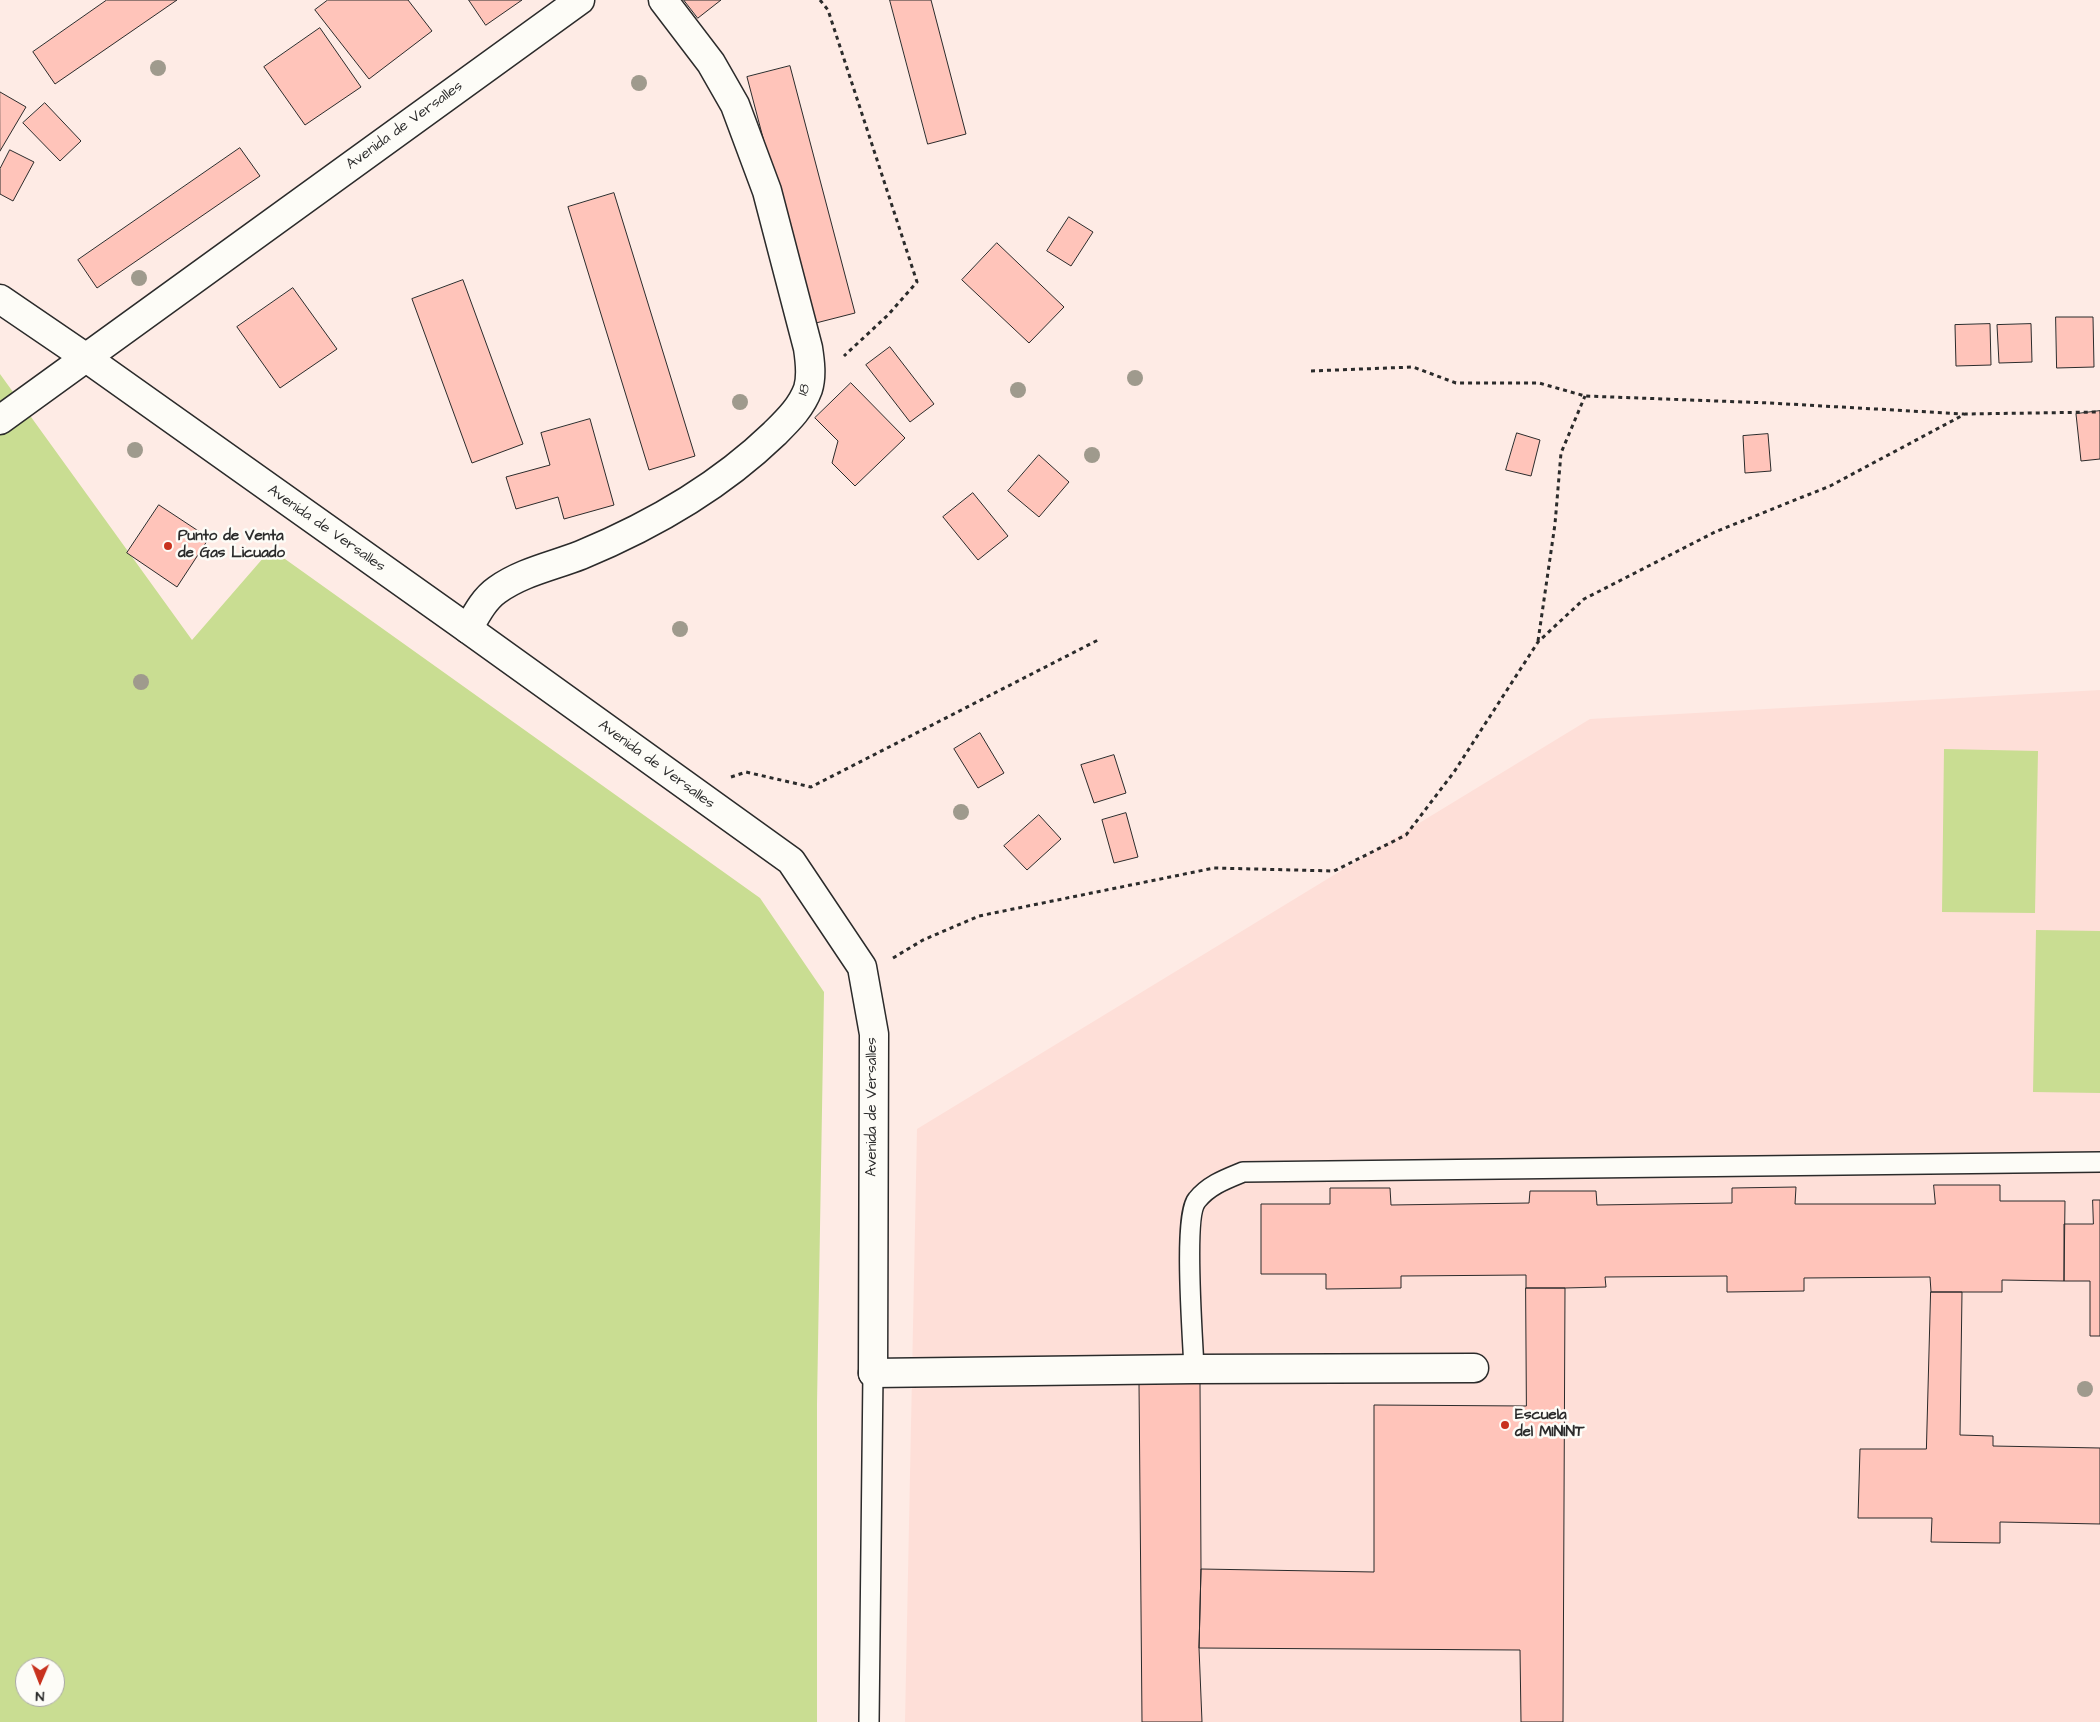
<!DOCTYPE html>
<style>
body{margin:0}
#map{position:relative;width:2100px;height:1722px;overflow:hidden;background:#feebe5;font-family:"Architects Daughter",sans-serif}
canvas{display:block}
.north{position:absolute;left:15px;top:1657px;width:50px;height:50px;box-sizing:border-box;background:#fdfcf7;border:1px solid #a9a8a5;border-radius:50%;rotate:181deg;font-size:14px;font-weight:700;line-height:20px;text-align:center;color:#2b2b2b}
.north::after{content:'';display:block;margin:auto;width:18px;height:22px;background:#c8321e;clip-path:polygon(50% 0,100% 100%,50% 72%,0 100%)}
</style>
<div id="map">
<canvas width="2100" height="1722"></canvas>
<div class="north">N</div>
</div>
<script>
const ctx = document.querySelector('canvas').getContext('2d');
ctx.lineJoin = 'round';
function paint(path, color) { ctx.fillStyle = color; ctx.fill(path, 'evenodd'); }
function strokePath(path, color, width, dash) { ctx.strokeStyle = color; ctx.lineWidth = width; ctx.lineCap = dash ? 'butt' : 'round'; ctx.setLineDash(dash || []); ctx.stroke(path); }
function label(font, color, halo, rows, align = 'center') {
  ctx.font = font + ' "Architects Daughter",sans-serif'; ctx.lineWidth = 5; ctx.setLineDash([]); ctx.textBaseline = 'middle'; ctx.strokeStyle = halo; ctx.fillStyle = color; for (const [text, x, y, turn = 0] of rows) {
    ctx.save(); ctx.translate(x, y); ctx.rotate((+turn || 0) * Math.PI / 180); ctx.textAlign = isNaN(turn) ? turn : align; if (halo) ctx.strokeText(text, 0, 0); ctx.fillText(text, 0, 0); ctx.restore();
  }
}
const built = new Path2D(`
 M2100 690V1722H905L917 1129 1590 719Z`);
const green = new Path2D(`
 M0 374 192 640 271 549 760 898 824 992 817 1404V1722H0ZM25 1667H55V1697H25Z
 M1944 749 2038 751 2035 913 1942 912Z
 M2036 930 2100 931V1093L2033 1092Z`);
const building = new Path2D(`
 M107 0H177L55 84 33 52Z
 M328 0H408L432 31 369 79 315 10Z
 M469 0H522L486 25Z
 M684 0H721L698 18Z
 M890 0H931L966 134 928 144Z
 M320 28 361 87 305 125 264 67Z
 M790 66 855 313 812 324 747 77Z
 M0 92 26 107 0 151Z
 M45 103 81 141 60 161 23 123Z
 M240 148 260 176 97 288 78 260Z
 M10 150 34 162 13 201 0 194V169Z
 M614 193 695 456 649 470 568 207Z
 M1069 217 1093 232 1071 266 1047 251Z
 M997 243 1064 307 1029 343 962 280Z
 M463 280 523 444 472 463 412 299Z
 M293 288 337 349 280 388 237 327Z
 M2056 317H2093L2094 367 2057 368Z
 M1990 324 1991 365 1956 366 1955 325Z
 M2031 324 2032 362 1999 363 1997 325Z
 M890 347 934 404 910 422 866 365Z
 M851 383 905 438 855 486 832 463 838 441 815 418Z
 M2100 411V459L2081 461 2076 414Z
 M590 419 614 505 564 519 558 497 516 509 506 477 550 465 541 433Z
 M1517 433 1540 440 1531 476 1506 470Z
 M1768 434 1771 471 1745 473 1743 436Z
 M1039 455 1069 482 1039 517 1008 491Z
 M973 493 1008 536 978 560 943 517Z
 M159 505 209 538 177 587 127 553Z
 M980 733 1004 773 978 788 954 749Z
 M1114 755 1126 793 1094 803 1081 765Z
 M1126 813 1138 857 1114 863 1102 820Z
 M1039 815 1061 839 1027 870 1004 846Z
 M1934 1185H2000V1201H2065L2064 1281 2002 1280V1292H1931L1930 1277 1804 1278V1291L1727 1292V1276L1605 1277 1606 1287 1565 1288H1526V1275L1401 1276V1288L1326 1289V1274H1261V1204H1330V1188H1390L1391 1205 1529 1203 1530 1191H1596L1597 1205 1732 1203V1188L1796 1187 1795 1204H1935Z
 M2093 1200H2100V1336H2090V1281H2064V1224H2093Z
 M1526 1288H1565L1563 1722H1521L1520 1650 1199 1648 1201 1569 1374 1572V1405L1526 1406Z
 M1931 1292H1962L1960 1435 1993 1436V1446L2100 1448V1524L2000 1522V1543L1931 1542 1932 1518H1858L1860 1449H1926Z
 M1200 1381 1201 1569 1199 1648 1202 1722H1142L1139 1382Z`);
const path = new Path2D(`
 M820 0 828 10 917 282 888 315 844 356
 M1311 371 1413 367 1456 383H1539L1585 396 1770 403 1964 414
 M1538 641 1555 524 1561 453 1585 396
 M731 777 746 772 811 787 1100 639
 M893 958 923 940 979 916 1214 868 1334 871 1406 835 1454 772 1538 642 1584 599 1715 532 1830 486 1965 414 2100 412`);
const service = new Path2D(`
 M1194 1369C1193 1341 1183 1216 1197 1200 1209 1185 1226 1179 1243 1172L2100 1162
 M869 1722 873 1373`);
const minor = new Path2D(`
 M0 420 580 0
 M468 629C476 615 484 599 497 590 522 572 553 566 581 555 651 526 719 487 774 434 787 421 801 408 808 389 812 376 810 361 808 348L767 191 735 105 711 63 663 0
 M873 1373 1194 1369 1474 1368`);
const tertiary = new Path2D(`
 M0 299 85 357 468 629 791 861 862 967 874 1034 873 1373`);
const trees = [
 [158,68],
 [639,83],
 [139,278],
 [1135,378],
 [1018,390],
 [740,402],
 [135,450],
 [1092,455],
 [680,629],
 [141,682],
 [961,812],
 [2085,1389]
];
const markers = [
 [168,546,5,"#c8321e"],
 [1505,1425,5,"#c8321e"]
];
const streetNames = [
 ["Avenida de Versalles",405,126,-36],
 ["18",805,390,-72],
 ["Avenida de Versalles",326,529,35],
 ["Avenida de Versalles",656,765,36],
 ["Avenida de Versalles",873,1107,-90]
];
const poiNames = [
 ["Punto de Venta",178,537],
 ["de Gas Licuado",178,554],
 ["Escuela",1515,1416],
 ["del MININT",1515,1433]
];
paint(built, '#fedfd8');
paint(green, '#c9dd92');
paint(building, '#ffc4ba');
strokePath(building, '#2b2b2b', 1);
strokePath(service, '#2b2b2b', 22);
strokePath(minor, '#2b2b2b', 31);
strokePath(tertiary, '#2b2b2b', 31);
strokePath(path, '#2b2b2b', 3, [4, 4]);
strokePath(service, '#fdfcf7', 19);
strokePath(minor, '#fdfcf7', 28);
strokePath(tertiary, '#fdfcf7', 28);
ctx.fillStyle = '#9f9a8d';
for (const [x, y] of trees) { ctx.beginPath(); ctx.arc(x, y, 8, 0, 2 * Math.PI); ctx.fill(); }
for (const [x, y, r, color] of markers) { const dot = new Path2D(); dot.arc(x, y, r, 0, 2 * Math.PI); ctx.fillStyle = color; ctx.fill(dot); strokePath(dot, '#fdfcf7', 2); }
label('15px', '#2b2b2b', '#fdfcf7', streetNames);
label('bold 15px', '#2b2b2b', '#fdfcf7', poiNames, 'left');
</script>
